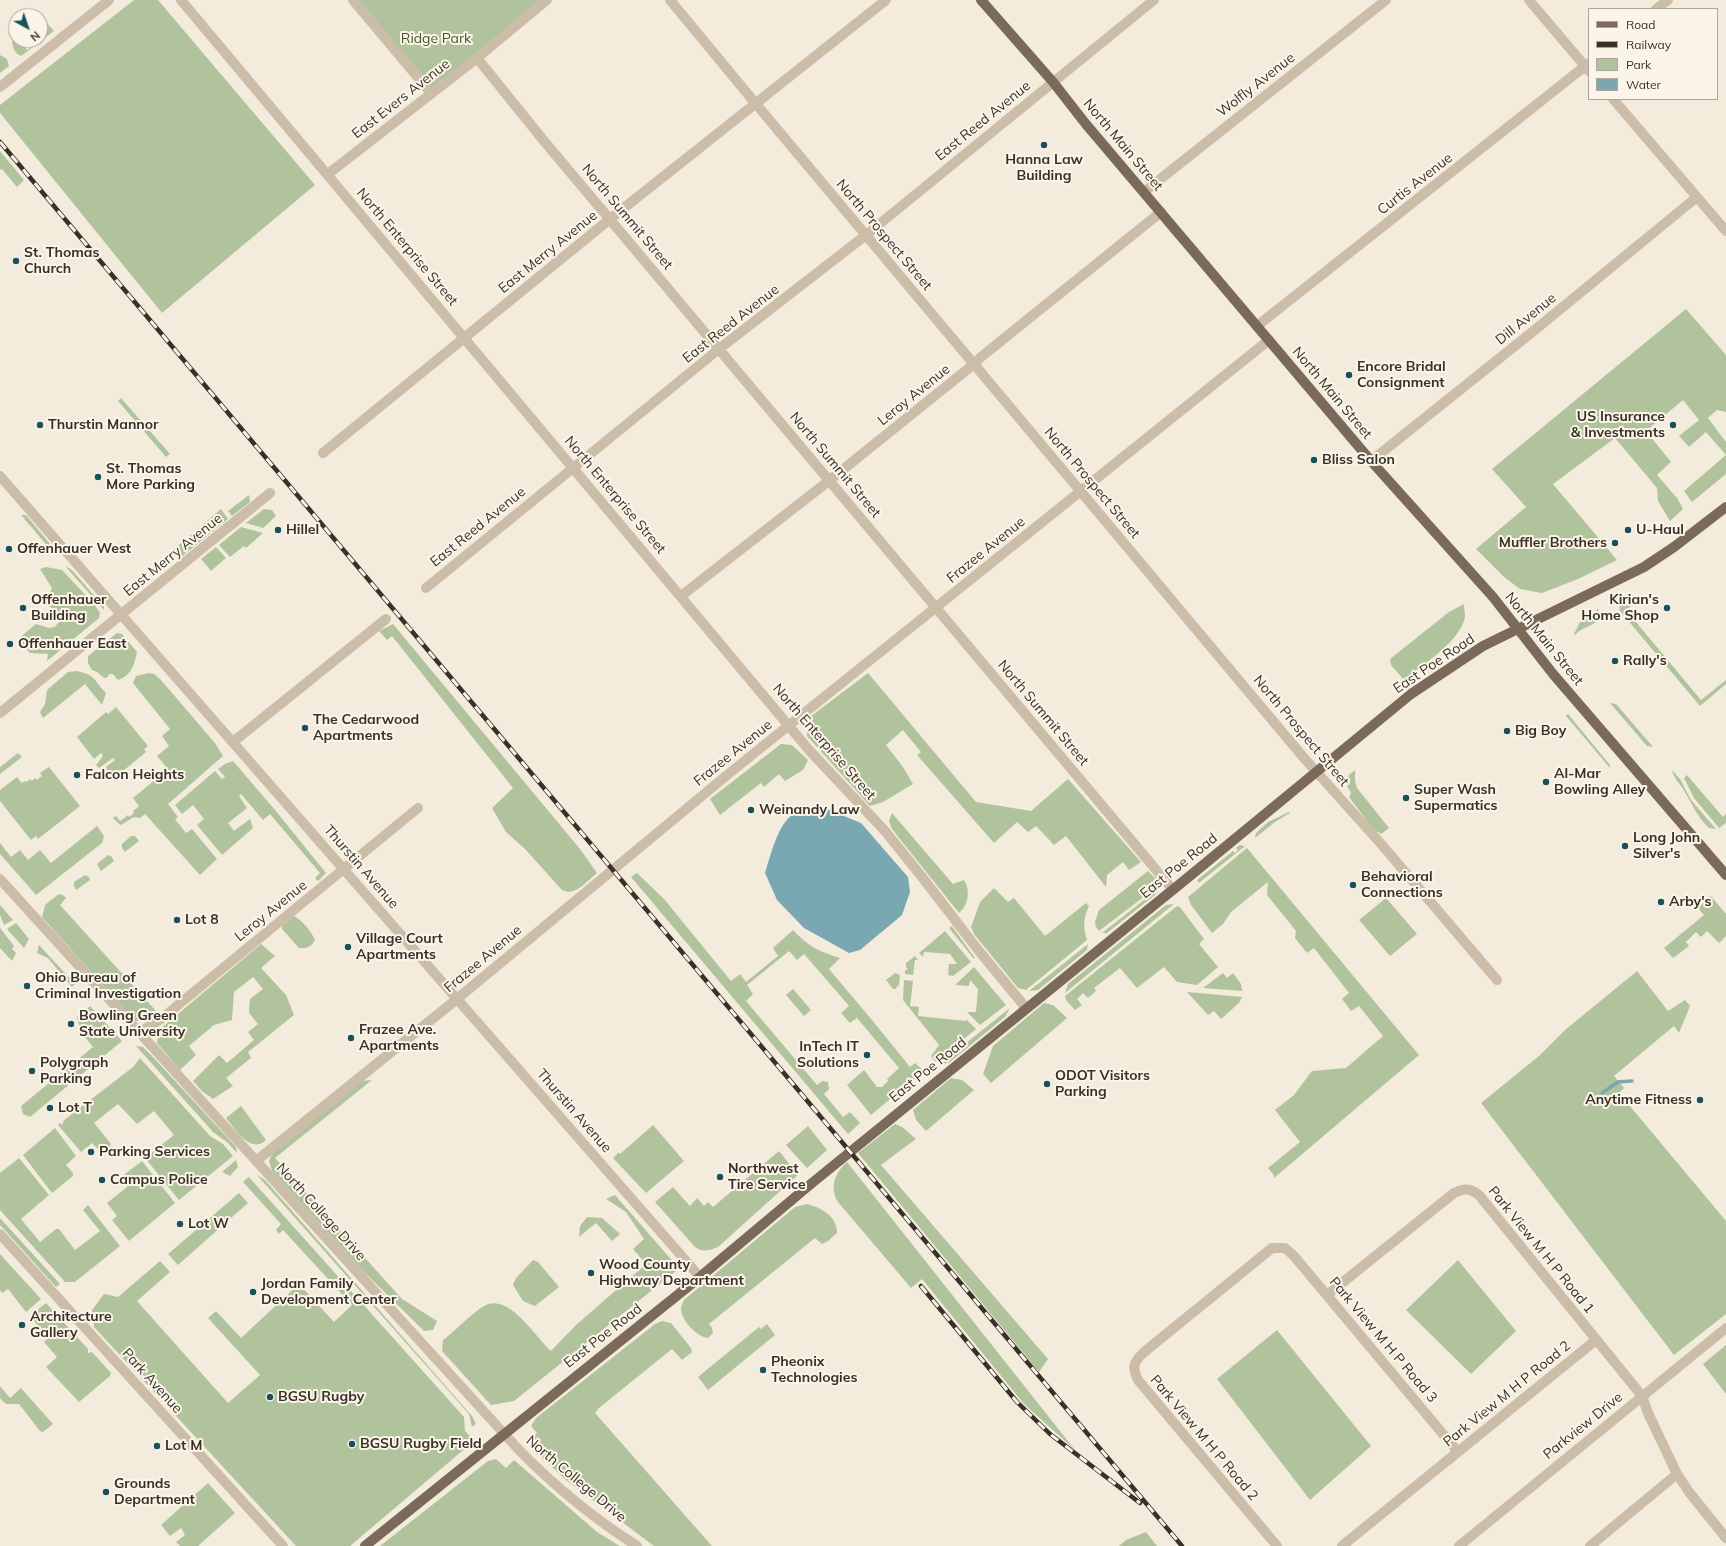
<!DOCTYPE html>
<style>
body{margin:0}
#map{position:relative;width:1726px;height:1546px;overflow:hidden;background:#f3ecdd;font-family:Mulish,sans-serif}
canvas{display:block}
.legend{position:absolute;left:1588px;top:8px;width:130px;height:92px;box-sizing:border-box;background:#fbf5e9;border:1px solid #ada69c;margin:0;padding:5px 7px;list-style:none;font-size:12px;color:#393028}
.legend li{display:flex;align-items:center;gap:8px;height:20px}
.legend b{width:20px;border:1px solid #ada69c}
.north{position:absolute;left:8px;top:8px;width:40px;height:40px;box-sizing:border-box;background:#fbf5e9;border:1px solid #ada69c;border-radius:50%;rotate:140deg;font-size:11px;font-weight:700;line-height:16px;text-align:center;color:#393028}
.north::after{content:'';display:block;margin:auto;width:14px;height:18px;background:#1c4f5c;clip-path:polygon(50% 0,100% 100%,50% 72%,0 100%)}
</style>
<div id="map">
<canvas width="1726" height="1546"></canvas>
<ul class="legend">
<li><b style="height:5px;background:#7b6959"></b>Road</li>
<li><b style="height:5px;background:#393028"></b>Railway</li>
<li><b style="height:11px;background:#b1c39c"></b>Park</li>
<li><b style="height:11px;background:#7aa8b2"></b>Water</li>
</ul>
<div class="north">N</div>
</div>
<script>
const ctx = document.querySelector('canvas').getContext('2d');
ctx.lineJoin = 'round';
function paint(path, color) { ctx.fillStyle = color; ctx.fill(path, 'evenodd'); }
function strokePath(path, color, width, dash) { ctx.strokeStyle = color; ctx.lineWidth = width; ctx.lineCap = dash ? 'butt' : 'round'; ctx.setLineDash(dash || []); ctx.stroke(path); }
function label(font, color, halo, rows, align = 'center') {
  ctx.font = font + ' Mulish,sans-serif'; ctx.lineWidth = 4; ctx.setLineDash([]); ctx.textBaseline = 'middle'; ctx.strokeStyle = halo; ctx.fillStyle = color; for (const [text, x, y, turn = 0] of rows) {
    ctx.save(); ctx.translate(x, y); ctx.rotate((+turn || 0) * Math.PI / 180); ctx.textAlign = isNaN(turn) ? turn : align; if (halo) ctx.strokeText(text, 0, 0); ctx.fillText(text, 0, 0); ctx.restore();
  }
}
const green = new Path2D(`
 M134 0H158L315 185 162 313 0 113V105Z
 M353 0H547L431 93Z
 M46 22 54 31 21 56C14 53 13 48 12 41L15 39 19 40 27 50 40 40 43 36 40 32V27Z
 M0 55 7 59 9 66 0 73Z
 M0 151 24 180 17 187 2 169 0 170Z
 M1686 309 1726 355V412L1717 410 1708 418 1726 442V474L1692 502 1684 491 1726 455 1706 432 1689 447 1679 436 1699 420 1683 400 1646 431 1671 462 1657 475 1677 498 1683 509 1670 521 1658 501 1657 488 1615 438 1553 484 1617 560 1578 579 1542 593 1520 589 1504 577 1476 549 1526 507 1492 469Z
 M121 398 170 454 166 457 118 401Z
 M249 495 250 502 232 516 228 511Z
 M221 509 228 519 180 558 173 550Z
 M264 509 272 510 276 516 263 528 246 523Z
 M21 515H26L50 544 51 550Z
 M241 527 263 533 246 548 244 546 230 557 219 545Z
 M216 547 226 558 211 571 201 559Z
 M65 566 72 570 104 607V610Z
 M46 567 62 570 92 602 90 605 94 604 100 613 99 618 47 661 48 654 30 653 18 639 36 624 49 628 55 627 61 619 46 602 52 588 40 569Z
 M1637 596V601L1626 610 1701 700 1726 680V684L1700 706 1620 611 1619 602Z
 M1464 604C1464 608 1465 613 1465 617 1460 642 1422 665 1404 680L1391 665 1390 659 1449 612Z
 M1598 609 1600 616C1595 627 1583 626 1575 635L1574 634 1580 622Z
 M393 624 580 849 597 873C587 881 575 897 562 890L525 849 506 832 492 808 513 788 392 636 387 640 379 631Z
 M117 633 122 634 137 652C134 665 132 675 118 680L113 674H109L108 677 104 678 97 672 92 670 88 663V656Z
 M76 671C97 675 93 680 106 693L102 705 85 684 43 718 40 712 45 704 47 690 68 672Z
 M149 673 154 674 161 680 215 743 223 756 168 804 178 817 175 819 186 833 192 829 217 859 200 875 145 814 140 818 134 817 121 825 119 824 113 818 116 816 120 821 128 815 129 817 134 813 133 811 139 806 133 798 168 769 157 756 169 746 162 736 170 729 133 683 136 676Z
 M868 673 976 802 1031 811 1068 779 1141 862 1129 870 1123 862 1107 875 1106 887 1066 836 1054 845 1036 826 1028 832 1017 822 994 843 917 755 921 752 903 730 886 745 903 767 913 784 883 802 870 806 807 736 806 720Z
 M1610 703 1616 704 1653 747 1647 746Z
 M116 707 148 746 144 749 146 752 111 781 104 772 107 769 106 767 115 760 113 758 99 768 96 765 103 756 101 753 94 759 77 737 106 712 108 714Z
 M1568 714 1610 765V768L1566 716Z
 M781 744 792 745 808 760 803 770 785 781 779 774 764 787 761 783 720 815 710 799Z
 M18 753 22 757 0 774V767Z
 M233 761 275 810 326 873 318 881 315 878 320 873 270 814 263 820 241 794 239 796 247 808 228 823 234 831 250 819 253 828 222 855 197 825 204 819 193 805 182 814 175 805 215 771 222 779 225 777 218 769 225 764Z
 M49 767 80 806 38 839 36 836 31 840 0 801V790L17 777 22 783 25 781 27 782 30 779 32 781 35 778 37 780 42 776 40 773Z
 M1355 770V781L1357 788 1389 828 1381 834 1373 829 1349 797 1351 793 1346 784 1349 775Z
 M1672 770 1680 779 1691 800 1716 829 1709 828C1696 816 1692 803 1683 789 1678 781 1674 779 1672 770Z
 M1687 775 1723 817 1726 814V823L1719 828 1694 798 1684 778Z
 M1289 812 1290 813 1275 822 1255 838 1256 833 1268 822Z
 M892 813 953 884 964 880C971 890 968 906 959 913L892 829 889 821Z
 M97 826 104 836 102 843 36 895 0 854V843L11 857 20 850 28 860 40 850 51 863Z
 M131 836H135L139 841 125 852 122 848V844Z
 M1240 845 1245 846 1199 883 1197 880 1233 851 1235 853 1238 850 1236 848Z
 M1247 848 1419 1055 1274 1178 1273 1174 1268 1168 1300 1142 1275 1110 1294 1095 1312 1071 1346 1068 1383 1036 1359 1006 1351 1011 1342 999 1349 993 1314 948 1307 953 1295 938 1296 931 1267 895 1268 882 1231 912 1223 924 1212 933 1191 905 1188 897Z
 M108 855 111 856 114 861 101 871 97 864Z
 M1148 871 1157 880 1158 886 1099 931 1096 927 1095 922 1099 910Z
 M637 873 664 899 731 981 740 974 746 982 778 956 773 948 793 930C809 947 818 951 840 958L829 969 872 1020 910 1067 915 1063 924 1071 871 1115 847 1085 864 1070 877 1087H882L888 1081 887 1079 899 1068 857 1018 850 1023 841 1013 849 1006 804 954 797 960 789 951 747 985 753 994 746 1001 817 1085 822 1081 828 1082 829 1089 824 1094 843 1117 850 1112 860 1123 848 1134 631 877Z
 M85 875 89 877 90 880 76 890 74 886V882Z
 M994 888 1008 902 1014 898 1045 936 1086 903 1089 906C1083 918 1083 928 1087 940L1026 990 1018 988 974 934 971 927 980 902Z
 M1158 889 1155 895 1107 933H1102Z
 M59 894 63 895 66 898 60 905 156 1011 145 1020 135 1021 42 917 45 905Z
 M1711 896 1726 914V936L1719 943 1707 931 1701 937 1696 932 1686 942 1689 946 1673 958 1664 948 1704 915 1698 908Z
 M1386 898 1417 934 1390 956 1359 920Z
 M1174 904 1065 993 1068 984 1166 905Z
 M0 905 13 920 4 925 0 915Z
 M1177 906 1180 907 1204 939 1199 944 1218 967 1197 985 1177 982 1164 967 1137 988 1120 968 1094 988 1096 991 1088 998 1083 993 1077 999 1082 1005 1075 1010 1066 1000 1065 996Z
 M294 916C303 921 311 931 315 940 312 946 307 949 299 948L282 929V926Z
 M16 923 29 939 24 948 7 929Z
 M952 926 975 958 974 959 949 928Z
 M0 928 14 946 12 949 16 953 12 961 0 948Z
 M945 931 971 962 953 976 948 975 949 964H957L950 954 924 952 923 957 919 953Z
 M261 944 275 956 261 968 286 995 294 1015 248 1052 251 1058 226 1078 233 1086 213 1099 203 1092 193 1081 219 1055 227 1063 254 1040 248 1032 258 1024 249 1013 250 999 263 989 253 977 234 992 232 1020 214 1025 189 1046 196 1055 180 1070 157 1043 159 1030Z
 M1088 944 1087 950 1038 990 1029 991Z
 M39 945 75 984 72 987 48 958 37 953Z
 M915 956 918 960H915L913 975 905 974V970H908L906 967V963Z
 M974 967 1006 1005 980 1025 967 1012H976L978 989 970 980 969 986 955 985Z
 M1637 971 1668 1011 1685 1000 1690 1006 1679 1033 1674 1026 1614 1076 1624 1088 1619 1093 1726 1221V1314L1674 1355 1481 1103 1539 1056 1565 1030Z
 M895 973 900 975 899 985 895 989H893L886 980Z
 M1223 973 1227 978 1233 973 1241 984 1242 991 1203 988Z
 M904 980 913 981 910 1006 919 1007 918 1016 966 1021V1019L976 1029 936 1062 931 1056 939 1045 903 1000Z
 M793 989 811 1010 804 1016 786 995Z
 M1187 992 1242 997 1239 1003 1221 1019 1214 1011 1208 1015Z
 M1044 1003 1053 1005 1067 1018 991 1083 983 1074 993 1046Z
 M90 1006 122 1041 30 1117 23 1114 21 1106 93 1047 81 1032 77 1017Z
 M1010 1008 1005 1017 950 1062 944 1064 941 1063Z
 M136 1046 143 1047 154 1058 236 1147 237 1153 227 1142 213 1132Z
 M140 1058 210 1136 223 1144 233 1156 179 1200 145 1158 174 1135 154 1111 137 1124 118 1104 94 1123 111 1144 110 1146 102 1153 92 1143 81 1152 58 1125 60 1123 63 1125V1121L133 1067Z
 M951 1078 962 1080 974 1090 926 1131 916 1120 913 1110Z
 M372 1080 275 1158 402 1299 437 1321 433 1330 424 1331 362 1270 272 1171 269 1161 272 1154 362 1081Z
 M241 1106 266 1140C251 1155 235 1129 226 1118Z
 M895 1124 902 1127 916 1139 881 1165 1048 1359 1039 1372 858 1153Z
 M653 1125 684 1161 646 1193 613 1158 619 1152 620 1154Z
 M808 1126 827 1150 807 1168 786 1145Z
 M55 1128 76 1156 66 1165 73 1173V1176L52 1193 23 1155Z
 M779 1151 798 1175 718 1247C710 1250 703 1253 695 1247L655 1202 673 1187 690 1206 697 1198 704 1206 708 1202 713 1207Z
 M19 1158 49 1195 21 1219 40 1242 56 1229H59L75 1250 100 1231 83 1210 88 1205 120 1246 75 1282H65L0 1210V1173Z
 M236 1160 238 1167 230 1176 222 1172Z
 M142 1161 175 1203 129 1241 112 1220 117 1216 107 1203 127 1187 121 1179V1177Z
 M847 1162 1075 1450 1024 1404 922 1279 911 1288 838 1202C829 1187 835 1173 847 1162Z
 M257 1175 265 1180 472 1416 476 1424 472 1427 469 1414Z
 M249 1177 464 1417 465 1431 473 1439 468 1446 350 1546H296L94 1327 92 1310 104 1294 118 1297 160 1261 170 1272 137 1301 228 1403 260 1375 208 1318 216 1311 241 1338 299 1284 334 1322 352 1305 283 1230 279 1234 276 1230 281 1224 243 1182Z
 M239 1193 248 1203 178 1265 168 1254Z
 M615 1195 676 1265V1271L514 1401 491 1405 442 1351 443 1340C455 1331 472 1313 484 1306 509 1292 535 1337 551 1351L576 1325 646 1264 633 1249 644 1239 626 1212 606 1199Z
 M807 1204C822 1208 837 1216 837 1233L828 1241 822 1244 815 1238 709 1324 712 1328 713 1333 708 1338C697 1337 681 1320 681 1309 681 1306 683 1302 684 1300L789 1212 795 1207Z
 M587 1217 602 1218 620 1234 612 1241 596 1223 579 1237 580 1226Z
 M0 1218 60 1284 56 1287 0 1225Z
 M0 1254 41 1299 26 1312 8 1289 2 1293 0 1290Z
 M533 1260 538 1262 559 1287 535 1306 523 1301 513 1285 516 1278Z
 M1458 1260 1516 1331 1471 1374 1406 1310Z
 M46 1303 88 1349V1353L92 1352 111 1373 110 1376 79 1402 46 1367 57 1357 44 1342 48 1338 30 1316Z
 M662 1321 671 1323 691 1348 692 1352 682 1360 672 1349 599 1408 595 1413 712 1546H654L566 1480 540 1456 534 1449 530 1440 537 1433 531 1426 536 1418 655 1324Z
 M767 1324 775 1335 708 1390 698 1377 759 1327 761 1329Z
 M1277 1330 1371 1446 1310 1500 1217 1379Z
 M1726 1345V1394L1703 1364Z
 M0 1386 10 1398 21 1388 53 1424 43 1432 40 1431 19 1404H6L0 1398Z
 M496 1459 506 1468 514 1460 597 1532 620 1546H380L488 1461Z
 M208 1483 235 1513 198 1546H180L176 1542 185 1535 181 1528 170 1536 161 1525Z
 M1146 1532 1157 1546H1119L1126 1540Z`);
const water = new Path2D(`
 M822 807 861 823 908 877 910 892 902 915 860 950 849 953 804 928 777 900 765 873C771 855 778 820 798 811 805 808 815 808 822 807Z`);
const stream = new Path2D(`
 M1602 1093 1618 1082 1632 1081`);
const minor = new Path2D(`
 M181 0 809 750 885 831 922 877 979 951 1026 1008
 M353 0 431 93
 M670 0 756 104 1304 758 1382 845 1497 980
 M1529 0 1589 71
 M1656 9 1668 0
 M477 58 544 141 1173 890
 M0 87 109 0
 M1613 99 1726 231
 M328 174 477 58 547 0
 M1144 192 1386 0
 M1257 326 1589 63
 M323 453 610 219 886 0
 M1371 461 1536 329 1697 197
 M0 476 700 1277
 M426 588 719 349 866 235 1154 0
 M681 596 830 480 974 364 981 357 1161 212
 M0 713 270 493
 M233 742 386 619
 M0 879 518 1449C553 1485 595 1519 637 1546
 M140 1032 161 1019 418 808
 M256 1161 457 999 732 771 1269 340
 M0 1234 283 1546
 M1327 1295 1454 1193C1464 1188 1470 1188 1479 1195L1642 1396 1648 1413 1677 1474 1689 1492 1726 1538
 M1277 1546 1138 1380C1132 1367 1133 1363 1143 1353L1272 1248H1285L1294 1256 1458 1452
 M1342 1546 1596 1340
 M1459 1546 1726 1328
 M1590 1546 1677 1474`);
const major = new Path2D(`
 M981 0 1053 82 1085 123 1371 461 1493 597 1553 674 1726 875
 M365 1546 700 1277 812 1183 1191 875 1411 694 1483 646 1644 567 1674 547 1726 507`);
const rail = new Path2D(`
 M0 142 1182 1546
 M921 1286 1017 1402 1050 1434 1140 1503`);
const markers = [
 [1044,145,4,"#1c4f5c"],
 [16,261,4,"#1c4f5c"],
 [1349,375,4,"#1c4f5c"],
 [40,425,4,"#1c4f5c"],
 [1673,425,4,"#1c4f5c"],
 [1314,460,4,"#1c4f5c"],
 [98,477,4,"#1c4f5c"],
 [278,530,4,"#1c4f5c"],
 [1628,530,4,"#1c4f5c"],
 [1615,543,4,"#1c4f5c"],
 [9,549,4,"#1c4f5c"],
 [23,608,4,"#1c4f5c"],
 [1667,608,4,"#1c4f5c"],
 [10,644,4,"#1c4f5c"],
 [1615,661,4,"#1c4f5c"],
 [305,728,4,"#1c4f5c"],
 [1507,731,4,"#1c4f5c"],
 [77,775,4,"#1c4f5c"],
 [1546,782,4,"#1c4f5c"],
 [1406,798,4,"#1c4f5c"],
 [751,810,4,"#1c4f5c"],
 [1625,846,4,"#1c4f5c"],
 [1353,885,4,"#1c4f5c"],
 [1661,902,4,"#1c4f5c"],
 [177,920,4,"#1c4f5c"],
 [348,947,4,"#1c4f5c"],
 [27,986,4,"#1c4f5c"],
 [71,1024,4,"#1c4f5c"],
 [351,1038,4,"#1c4f5c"],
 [867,1055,4,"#1c4f5c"],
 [32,1071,4,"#1c4f5c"],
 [1047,1084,4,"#1c4f5c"],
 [1700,1100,4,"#1c4f5c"],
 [50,1108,4,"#1c4f5c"],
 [91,1152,4,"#1c4f5c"],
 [720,1177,4,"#1c4f5c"],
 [102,1180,4,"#1c4f5c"],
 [180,1224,4,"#1c4f5c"],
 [591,1273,4,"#1c4f5c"],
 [253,1292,4,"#1c4f5c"],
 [22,1325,4,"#1c4f5c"],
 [763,1370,4,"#1c4f5c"],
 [270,1397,4,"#1c4f5c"],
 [352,1444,4,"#1c4f5c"],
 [157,1446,4,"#1c4f5c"],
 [106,1492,4,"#1c4f5c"]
];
const parkNames = [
 ["Ridge Park",436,39]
];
const streetNames = [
 ["Wolfly Avenue",1256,85,-38],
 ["East Evers Avenue",401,99,-38],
 ["East Reed Avenue",983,121,-39],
 ["North Main Street",1123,145,50],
 ["Curtis Avenue",1415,184,-38],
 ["North Summit Street",627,217,50],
 ["North Prospect Street",884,235,50],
 ["North Enterprise Street",407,247,50],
 ["East Merry Avenue",548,252,-39],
 ["Dill Avenue",1526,319,-39],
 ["East Reed Avenue",731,324,-38],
 ["North Main Street",1332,393,50],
 ["Leroy Avenue",914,395,-39],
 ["North Summit Street",835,465,50],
 ["North Prospect Street",1092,483,50],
 ["North Enterprise Street",615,495,50],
 ["East Reed Avenue",478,527,-39],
 ["Frazee Avenue",986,550,-39],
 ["East Merry Avenue",173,555,-39],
 ["North Main Street",1544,639,51],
 ["East Poe Road",1434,664,-34],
 ["North Summit Street",1043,713,50],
 ["North Prospect Street",1301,731,50],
 ["North Enterprise Street",824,742,49],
 ["Frazee Avenue",733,753,-39],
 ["East Poe Road",1179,866,-39],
 ["Thurstin Avenue",361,867,49],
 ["Leroy Avenue",271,911,-39],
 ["Frazee Avenue",483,959,-40],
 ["East Poe Road",928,1070,-39],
 ["Thurstin Avenue",574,1111,49],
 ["North College Drive",321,1212,48],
 ["Park View M H P Road 1",1541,1250,51],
 ["East Poe Road",603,1336,-38],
 ["Park View M H P Road 3",1383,1340,50],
 ["Park Avenue",152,1381,48],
 ["Park View M H P Road 2",1507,1394,-39],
 ["Parkview Drive",1583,1426,-39],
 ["Park View M H P Road 2",1204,1438,50],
 ["North College Drive",576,1479,40]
];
const poiNames = [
 ["Hanna Law",1044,160,"center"],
 ["Building",1044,176,"center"],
 ["St. Thomas",24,253],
 ["Church",24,269],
 ["Encore Bridal",1357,367],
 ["Consignment",1357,383],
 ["US Insurance",1665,417,"right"],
 ["& Investments",1665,433,"right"],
 ["Thurstin Mannor",48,425],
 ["Bliss Salon",1322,460],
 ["St. Thomas",106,469],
 ["More Parking",106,485],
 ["Hillel",286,530],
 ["U-Haul",1636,530],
 ["Muffler Brothers",1607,543,"right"],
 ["Offenhauer West",17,549],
 ["Offenhauer",31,600],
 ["Building",31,616],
 ["Kirian's",1659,600,"right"],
 ["Home Shop",1659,616,"right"],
 ["Offenhauer East",18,644],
 ["Rally's",1623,661],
 ["The Cedarwood",313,720],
 ["Apartments",313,736],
 ["Big Boy",1515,731],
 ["Al-Mar",1554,774],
 ["Bowling Alley",1554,790],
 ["Falcon Heights",85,775],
 ["Super Wash",1414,790],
 ["Supermatics",1414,806],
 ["Weinandy Law",759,810],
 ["Long John",1633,838],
 ["Silver's",1633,854],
 ["Behavioral",1361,877],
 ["Connections",1361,893],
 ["Arby's",1669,902],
 ["Lot 8",185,920],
 ["Village Court",356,939],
 ["Apartments",356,955],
 ["Ohio Bureau of",35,978],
 ["Criminal Investigation",35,994],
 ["Bowling Green",79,1016],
 ["State University",79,1032],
 ["Frazee Ave.",359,1030],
 ["Apartments",359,1046],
 ["InTech IT",859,1047,"right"],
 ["Solutions",859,1063,"right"],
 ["Polygraph",40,1063],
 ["Parking",40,1079],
 ["ODOT Visitors",1055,1076],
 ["Parking",1055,1092],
 ["Anytime Fitness",1692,1100,"right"],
 ["Lot T",58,1108],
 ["Parking Services",99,1152],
 ["Northwest",728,1169],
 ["Tire Service",728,1185],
 ["Campus Police",110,1180],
 ["Lot W",188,1224],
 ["Wood County",599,1265],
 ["Highway Department",599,1281],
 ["Jordan Family",261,1284],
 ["Development Center",261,1300],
 ["Architecture",30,1317],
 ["Gallery",30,1333],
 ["Pheonix",771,1362],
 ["Technologies",771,1378],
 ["BGSU Rugby",278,1397],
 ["BGSU Rugby Field",360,1444],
 ["Lot M",165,1446],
 ["Grounds",114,1484],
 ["Department",114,1500]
];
paint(green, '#b1c39c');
paint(water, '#7aa8b2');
strokePath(stream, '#7aa8b2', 3.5);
strokePath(minor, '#ccbda8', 10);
strokePath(major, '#7b6959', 10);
strokePath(rail, '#393028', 4.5);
strokePath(rail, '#fbf5e9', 3, [9]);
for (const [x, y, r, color] of markers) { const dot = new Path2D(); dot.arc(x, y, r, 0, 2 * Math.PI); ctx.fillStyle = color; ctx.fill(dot); strokePath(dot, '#fbf5e9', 1.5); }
label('14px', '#42582b', '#fbf5e9', parkNames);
label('14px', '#393028', '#fbf5e9', streetNames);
label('bold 14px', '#393028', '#fbf5e9', poiNames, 'left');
</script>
